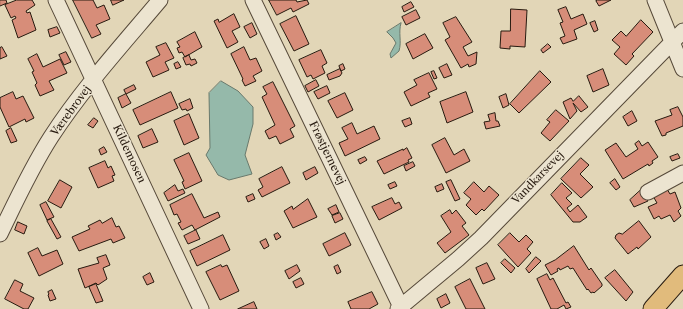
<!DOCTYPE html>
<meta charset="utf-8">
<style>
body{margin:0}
canvas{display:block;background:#e2d6b7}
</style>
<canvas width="683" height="309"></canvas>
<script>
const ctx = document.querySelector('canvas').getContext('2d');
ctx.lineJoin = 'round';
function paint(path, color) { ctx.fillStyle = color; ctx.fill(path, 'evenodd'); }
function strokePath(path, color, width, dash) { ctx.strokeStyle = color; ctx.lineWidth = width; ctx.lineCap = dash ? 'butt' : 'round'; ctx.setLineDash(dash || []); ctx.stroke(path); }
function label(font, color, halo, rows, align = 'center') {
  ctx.font = font + ' "Libre Caslon Text",serif'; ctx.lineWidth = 3; ctx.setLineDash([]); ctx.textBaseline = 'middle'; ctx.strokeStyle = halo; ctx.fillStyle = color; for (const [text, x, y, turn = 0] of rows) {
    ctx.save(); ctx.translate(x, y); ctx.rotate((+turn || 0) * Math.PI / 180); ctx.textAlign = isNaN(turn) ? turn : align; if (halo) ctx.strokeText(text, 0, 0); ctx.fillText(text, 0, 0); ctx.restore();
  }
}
const water = new Path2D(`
 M401 23C398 33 402 41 399 51L391 58 390 54 396 43 393 38 387 32Z
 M221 81 238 91 253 107V124L245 155 252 174 229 180 218 175 206 155 210 148 209 93Z`);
const building = new Path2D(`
 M0 0H6L7 3 0 6Z
 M17 0H32L35 5 26 11 27 13 30 12 36 30 18 38 12 20 16 18 15 16 11 18 5 5Z
 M73 0H93L97 8 104 5 110 19 96 25 101 34 92 38Z
 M111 0H124L113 5Z
 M269 0H296L297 2 307 0 309 4 293 12 291 8 277 15Z
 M598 0H611L599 6 596 1Z
 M411 2 414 7 404 12 402 7Z
 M566 7 571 19 583 14 587 24 574 30 577 39 563 44 560 38 565 36 560 23 563 22 558 10Z
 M511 9 527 10 525 47 510 46V49L500 48 501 31H510Z
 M416 10 420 18 406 25 402 17Z
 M234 14 240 27 232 31 238 42 227 48 214 21 218 19 219 22Z
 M296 16 309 44 294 51 280 24Z
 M456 17 472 42 463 47 468 56 477 52 476 64 469 67 468 64 461 68 445 40 450 37 443 23Z
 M641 20 653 32 632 54 634 56 626 65 614 54 620 47 612 40 621 31 626 36Z
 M595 21 598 30 594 32 590 23Z
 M252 23 257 34 250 38 244 27Z
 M57 27 60 33 50 37 48 30Z
 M195 32 202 47 185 57 182 52 179 53 177 48 180 47 177 42Z
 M425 34 433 48 413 59 406 44Z
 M166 43 174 58 165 62 169 70 153 77 146 62 160 55 156 47Z
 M548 44 551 47 543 53 541 50Z
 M2 47 7 56 0 59V48Z
 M244 47 250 60 256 58 262 71 253 76 256 81 245 86 242 80 243 79 231 54Z
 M321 50 327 63 322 66 325 73 313 79 311 75 307 77 299 60Z
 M66 52 71 62 64 65 59 55Z
 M37 54 43 67 60 59 67 73 49 81 54 90 40 96 35 85 37 83 32 72 34 71 28 59Z
 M189 55 191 60 195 59 197 63 191 66 190 64 186 65 183 58Z
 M178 62 181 67 176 69 174 64Z
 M343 64 345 69 341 71 339 66Z
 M447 64 452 75 444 78 439 68Z
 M340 69 342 73 340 76 329 80 327 75Z
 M603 69 609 85 593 92 587 76Z
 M434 71 437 78 434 79 431 72Z
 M540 71 551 82 519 113 510 104Z
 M429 73 437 89 428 93 430 97 411 106 404 92 417 85 414 80Z
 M316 80 319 86 308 92 305 86Z
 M273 82 295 126 290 129 294 137 280 144 276 136 269 139 265 131 275 125 262 97 267 94 263 87Z
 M134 85 136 89 126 94 124 90Z
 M327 86 330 93 318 99 314 92Z
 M13 92 16 99 23 96 34 118 26 122 25 119 9 127 0 107V98Z
 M171 92 178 108 140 125 133 110Z
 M466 92 473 112 447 123 440 102Z
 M345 93 353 110 337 118 328 101Z
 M126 94 131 103 122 108 118 98Z
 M506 94 509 105 503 108 499 97Z
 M579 96 588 107 581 112 573 103 577 111 570 119 563 102 571 98 573 101Z
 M190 99 193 108 187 111 186 109 182 110 179 104Z
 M678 107 683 117V126L666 133V135L662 136 655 121 672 115 670 110Z
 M556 110 569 121 550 141 541 133 550 122 547 120Z
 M632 111 637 121 628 126 623 117Z
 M495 113 496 121H498L500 126 486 129 484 122 490 121 488 115Z
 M189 114 199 138 184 145 174 121Z
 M94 118 98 121 93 128 88 125Z
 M410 118 412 124 405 127 402 121Z
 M352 123 357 134 374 126 380 139 345 156 339 143 348 139 342 128Z
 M11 128 17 141 11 143 6 131Z
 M152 129 158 142 143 148 138 136Z
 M445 138 454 155 464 149 470 161 446 173 432 145Z
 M639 141 642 146 648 142 658 157 652 161 653 163 649 166 648 164 623 179 605 150 616 143 626 157 638 149 635 144Z
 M104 147 107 152 101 155 99 150Z
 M407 148 412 158 408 160 409 162 384 174 377 161 403 149V150Z
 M189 153 202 181 185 189 182 182 184 181 174 160Z
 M678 154 680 158 672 161 670 157Z
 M365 157 367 160 360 164 358 160Z
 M581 158 589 165 580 174 593 187 581 198 561 179Z
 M105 161 108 168 111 166 115 175 112 176 114 181 98 188 89 168Z
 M413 162 415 166 406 171 404 166Z
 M282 167 290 183 262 197 258 190 263 187 259 179Z
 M315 167 318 173 306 180 303 173Z
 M615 179 620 187 616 190 610 183Z
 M60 180 72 187 61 208 48 201Z
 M451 180 460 199 455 201 446 182Z
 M395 182 397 186 390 189 388 185Z
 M474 182 484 192 489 186 499 195 484 211 482 209 476 215 466 205 471 199 464 193Z
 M562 183 572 193 566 198 572 204 567 208 570 212 578 205 587 217 580 222H573L551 195Z
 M442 184 444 189 437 192 435 187Z
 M175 185 178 191 183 189 185 193 168 201 164 193Z
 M667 189 670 194 675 192 681 208 678 211 681 216 674 222 670 215 661 219 659 216 654 219 648 207 657 203 653 196Z
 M641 190 648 201 634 207 630 200Z
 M192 194 204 218 218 212 220 217 195 230 192 225 182 230 178 223 181 222 177 214 174 215 170 205Z
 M253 194 255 199 248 202 246 197Z
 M392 198 395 204 399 202 402 208 379 220 372 207Z
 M308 199 317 217 293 228 284 211 292 206 293 209Z
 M46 202 54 217 47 220 40 205Z
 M336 205 339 212 332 215 328 209Z
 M450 210 452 214 456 210 466 223 462 226 469 235 445 253 437 243 451 232 441 216Z
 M340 213 343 219 335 223 332 216Z
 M112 218 116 227 119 226 125 238 113 243 111 239 79 251 72 237 90 229 88 226 100 220 102 223Z
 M51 219 61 237 57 239 47 221Z
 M639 221 651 237 638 249 637 247 628 254 615 238 616 235 619 233 622 234Z
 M18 222 27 226 24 234 15 230Z
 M196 230 200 239 188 244 184 236Z
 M278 233 281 237 276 240 274 235Z
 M345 233 351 245 329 256 323 244Z
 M510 233 519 242 526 235 533 242 527 249 531 253 518 267 498 245Z
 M223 235 230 250 197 266 190 251Z
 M266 239 269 246 264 249 260 242Z
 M574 246 589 270 591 268 602 284V286L594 293 593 292 591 293 588 289 587 290 573 268 570 269 568 266 560 270 559 268 557 269 558 271 551 275 545 265 555 260Z
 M38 248 42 256 57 250 63 264 39 276 28 253Z
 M106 255 110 265 103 268 107 279 98 285 96 283 85 288 78 269 99 263 97 258Z
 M536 257 541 261 529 273 526 269Z
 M505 259 515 268 511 273 501 263Z
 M487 263 495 279 483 284 476 268Z
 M221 265 222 267 227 265 239 291 220 300 206 272Z
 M297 265 300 271 289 279 285 271Z
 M338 265 341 272 337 274 334 267Z
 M615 270 633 292 626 301 605 278Z
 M150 273 154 282 147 285 143 277Z
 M547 274 550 280 553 278 566 303 568 302 571 307 566 309 564 305 557 309H551L537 279Z
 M301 278 304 284 296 288 293 282Z
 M470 279 485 309H466L455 287Z
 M15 280 23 284 20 291 34 298 28 309H24L5 299Z
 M96 284 103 301 96 303 89 287Z
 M52 290 56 299 50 301 48 295 49 294 48 292Z
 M372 292 378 304 369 309H351L348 302Z
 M446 294 450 303 441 308 437 299Z
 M254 302 257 309H238Z`);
const minor = new Path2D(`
 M56 0 201 309
 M253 0 401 307
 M655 0 683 69
 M648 192 683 173
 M0 234C16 201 31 168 51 137 82 89 123 44 160 0
 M398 309 458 259 481 238 683 31`);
const major = new Path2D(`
 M653 309 683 275`);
const streetNames = [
 ["Værebrovej",71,111,-54],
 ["Frøstjernevej",327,153,64],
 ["Kildemosen",129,154,65],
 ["Vandkarsevej",538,178,-46]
];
paint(water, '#95b9aa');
strokePath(water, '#69796c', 1);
paint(building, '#d78d79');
strokePath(building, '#271a0f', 1);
strokePath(minor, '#564939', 17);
strokePath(major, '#271a0f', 21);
strokePath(minor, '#ece4d0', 15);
strokePath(major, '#e1bb7c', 19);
label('11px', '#271a0f', '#ece4d0', streetNames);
</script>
